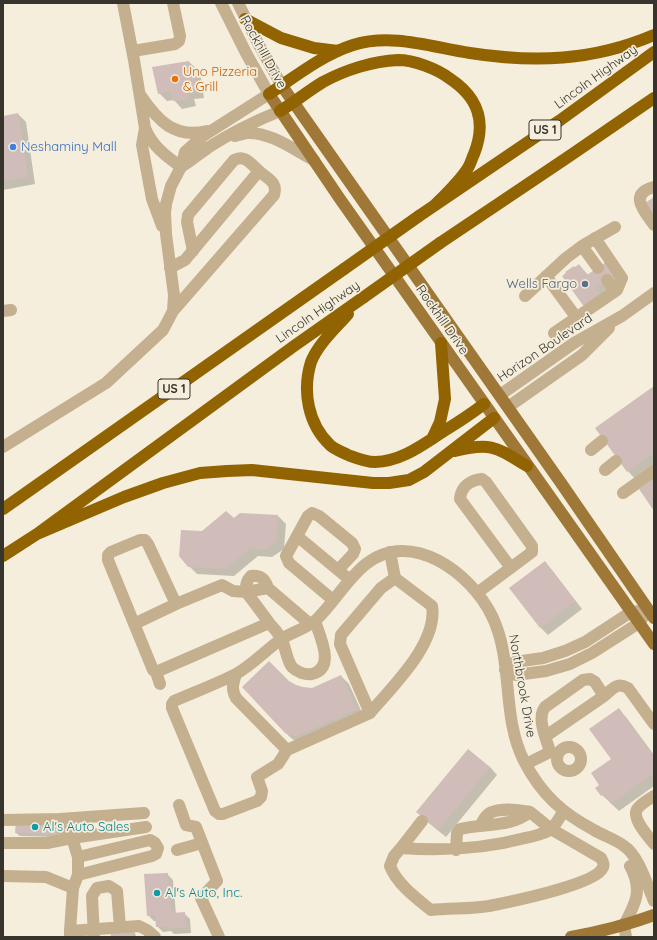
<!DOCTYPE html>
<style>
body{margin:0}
#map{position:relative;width:657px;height:940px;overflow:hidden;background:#f5eedd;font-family:Quicksand,sans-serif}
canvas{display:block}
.frame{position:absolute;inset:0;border:4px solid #36342d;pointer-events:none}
</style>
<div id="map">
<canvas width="657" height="940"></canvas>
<div class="frame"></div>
</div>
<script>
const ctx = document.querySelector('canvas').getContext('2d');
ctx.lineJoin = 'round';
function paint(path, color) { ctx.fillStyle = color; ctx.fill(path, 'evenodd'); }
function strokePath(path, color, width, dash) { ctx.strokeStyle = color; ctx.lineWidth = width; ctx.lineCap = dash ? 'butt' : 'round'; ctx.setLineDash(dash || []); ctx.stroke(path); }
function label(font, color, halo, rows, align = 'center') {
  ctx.font = font + ' Quicksand,sans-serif'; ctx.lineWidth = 3.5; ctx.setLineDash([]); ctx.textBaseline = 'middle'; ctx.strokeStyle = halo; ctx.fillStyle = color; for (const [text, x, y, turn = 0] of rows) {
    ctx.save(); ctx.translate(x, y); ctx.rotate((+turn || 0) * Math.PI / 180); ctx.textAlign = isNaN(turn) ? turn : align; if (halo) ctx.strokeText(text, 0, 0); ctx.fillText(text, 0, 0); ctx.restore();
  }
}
const shadow = new Path2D(`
 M189 62 197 69 198 76 201 78 204 98 194 99 196 106 182 109 174 100 167 101 159 93Z
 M18 114 26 122 35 184 3 190V117Z
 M606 263 622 283 591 313 583 305 563 277 579 265 589 276Z
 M654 387V466L635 479 628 471Z
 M241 514 278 516 286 524 284 549 272 557 258 556 234 576 197 574 189 566 202 532 234 519Z
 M545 562 552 570 582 609 548 635 540 627Z
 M341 676 349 684 364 717 305 743 294 740 291 738 282 729 288 682 303 688 312 689Z
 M618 709 626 717 654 755V786L619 811 602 795 601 785 612 759Z
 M490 767 497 775 446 837 425 820Z
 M58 825V837L20 836 16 833Z
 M167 874 173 880 176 914 184 913 190 919 191 933 174 934 171 931 163 932 157 926 156 921H154L148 915Z
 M132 929 135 933 136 937H112Z`);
const building = new Path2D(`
 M189 61 191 70H193L197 90 187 92 188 99 173 101 170 91 158 94 152 67Z
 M18 113 28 177 3 181V116Z
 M654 197V223L642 205Z
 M606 262 615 274 596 288 600 293 583 305 562 276 566 273 565 272 574 266 575 267 579 264 587 275Z
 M654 386V453L627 472 595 428Z
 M654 478V511L639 489Z
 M226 511 234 518 240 513 278 515 276 541 264 550 250 548 226 569 188 567 179 556 181 530 202 531Z
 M545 561 575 601 540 628 509 588Z
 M269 661 289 681 296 685 303 687 312 688 341 675 357 709 297 736 285 733 242 687Z
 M619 708 654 757V773L611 804 604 794 601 796 595 788 599 785 591 773 611 759 589 729Z
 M468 749 490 767 438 830 416 812Z
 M16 820 55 821V834L15 833Z
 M168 873 171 913 185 912 186 928H167V926L156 927 155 915 147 916 144 874Z
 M132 928 133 937H111L110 930Z`);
const minor = new Path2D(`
 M123 3 134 60 145 128C152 146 166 156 181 167
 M238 3 259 45 282 86
 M133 51 175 44 179 41 180 36 173 3
 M141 96C158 121 175 139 207 131
 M145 128 142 145 152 199 162 226
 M235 136C239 135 243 134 247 133 271 132 294 150 314 160
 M181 167C191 161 199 154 209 147 231 133 255 121 280 111
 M654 187C628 194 644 211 654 225
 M582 246 598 268
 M193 251 187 222 188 215 234 160C245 154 251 164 259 171
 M170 268 185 260 259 171C268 179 278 182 274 195L173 311
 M546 276 576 317
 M607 280 615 291
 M525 296 566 258 582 246 615 227
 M3 311 11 310
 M554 333 617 290 622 278 595 238
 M500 395 574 343 622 316 654 293
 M508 407 582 355 609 328
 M3 447 106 383 163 330 173 311 174 295 166 234 165 213 166 204 171 186 181 167 185 152 203 136 269 94 246 53 221 3
 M591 450 602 441
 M605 470 616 461
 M623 493 654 471
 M297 536 338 570
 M390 552 395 578 381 588 341 635 340 644 370 713 287 750 278 764 257 777 262 791 261 797 257 801 223 814H219L215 811 172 708V704L174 701C195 692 216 684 236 674 252 665 265 651 280 640 291 632 306 629 316 620 334 603 346 580 366 564 411 528 471 573 492 616 514 661 501 716 524 761 541 794 562 813 594 830 604 836 615 839 624 846 639 856 647 885 654 901
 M268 588 246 592C246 585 246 581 251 576 261 575 265 579 268 588L310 624
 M477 593 532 552V546L486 482 482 479C470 480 461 487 460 499L511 568
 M333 600 289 563 286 556 308 516 312 513 319 516 352 543 355 549 353 554 338 570 350 580
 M648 610 639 623 592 653 570 664 546 671 516 675 505 670 515 662 543 658 565 651 585 642 631 612Z
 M269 623 156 672 153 670 108 560V555L111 552 140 540H145L148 544 176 604 222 585 233 591 246 592C254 602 262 613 270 624 274 628 278 633 281 638 286 647 286 659 292 667 297 672 305 675 312 674 336 668 320 637 315 621
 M134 624 176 604
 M156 672 160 684
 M236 674C233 684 231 689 236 698L287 750
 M604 696C614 688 616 682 628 688L654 724
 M370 713C393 686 438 643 432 606L395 578
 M557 759a12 12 0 1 1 24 0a12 12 0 1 1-24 0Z
 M526 764 550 752C547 740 536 718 545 707L583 680 590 679 595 682 604 696 546 736
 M654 796C649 799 642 803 638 808 630 817 648 836 654 844
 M179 805 186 825 196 827 217 881 201 898 219 937
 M60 819 144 813
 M3 820 60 819V827L72 838 78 857V875L73 888 70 931
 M480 826C483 821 486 814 492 812 502 808 520 810 530 812
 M3 843H47L72 838 146 827
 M401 848 422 821
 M177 850 202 843
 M456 850 457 833 460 829C484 823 510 828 530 812L551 829 601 858C603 862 605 865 602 869 593 885 509 902 489 906 471 909 450 908 431 910 416 898 397 884 390 866L394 856 401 848C443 851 484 849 525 838 532 837 546 833 551 829 556 825 560 816 564 811
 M78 875 152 856 156 854 158 848 155 843 150 840 78 857
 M3 876 46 877 73 888
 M70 937V931L139 926 147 930 155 937
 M94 937 92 896 97 888 109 886 117 891 120 927
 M626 937 624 925C636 903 643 890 630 866`);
const major = new Path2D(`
 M282 86 561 483 654 618
 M269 94 340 199 654 644
 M571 937C599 932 627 925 654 915`);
const highway = new Path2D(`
 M245 19 281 38 314 48 338 51
 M269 94C296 76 322 55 353 45 392 33 431 47 470 53 534 63 593 61 654 35
 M280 111C295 102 308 91 323 82 345 70 373 61 398 60 414 60 437 69 449 78 478 97 487 121 474 154 472 158 471 163 468 168 459 182 446 194 434 206
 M419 216 559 121 654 52
 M440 243 571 155 654 98
 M348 314C335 329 318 344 311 362 302 391 308 424 330 445 334 449 342 452 348 455 356 458 366 462 375 462 402 461 422 445 444 431 457 423 471 414 484 404
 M432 439 440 422 445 399 441 343
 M455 451C491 442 496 447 527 466
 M3 509 344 269
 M37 534 124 497 163 483 200 473 227 471 252 470 373 483H389L409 480 424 472 494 418
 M3 556 37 534 294 346 364 297`);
const highwayBridge = new Path2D(`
 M344 269 419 216
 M364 297 440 243`);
const markers = [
 [175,79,4,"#e8710a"],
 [13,147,4,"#3f7fe0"],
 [585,284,4,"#5c6f8a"],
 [35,827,4,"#0f9aa8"],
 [157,893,4,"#0f9aa8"]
];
const shields = [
 [545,130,32],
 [174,389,32]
];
const shieldNames = [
 ["US 1",545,130],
 ["US 1",174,389]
];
const streetNames = [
 ["Rockhill Drive",263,52,61],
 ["Lincoln Highway",596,77,-36],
 ["Lincoln Highway",318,312,-35],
 ["Rockhill Drive",442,320,55],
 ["Horizon Boulevard",545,348,-34],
 ["Northbrook Drive",522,686,80]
];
const foodNames = [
 ["Uno Pizzeria",183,72],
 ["& Grill",183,87]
];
const shopNames = [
 ["Neshaminy Mall",21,147]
];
const serviceNames = [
 ["Wells Fargo",577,284]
];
const cultureNames = [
 ["Al's Auto Sales",43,827],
 ["Al's Auto, Inc.",165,893]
];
paint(shadow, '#0003');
paint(building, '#d0bcb8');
strokePath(minor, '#c4af8f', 12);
strokePath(major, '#9f7838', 12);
strokePath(highway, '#916401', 12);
strokePath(highwayBridge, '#916401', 12);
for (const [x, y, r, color] of markers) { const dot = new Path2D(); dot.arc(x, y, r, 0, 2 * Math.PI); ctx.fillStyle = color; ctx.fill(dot); strokePath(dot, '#f5eedd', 1.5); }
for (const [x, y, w] of shields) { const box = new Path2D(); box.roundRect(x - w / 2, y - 10, w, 20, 3); ctx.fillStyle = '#f5eedd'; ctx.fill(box); strokePath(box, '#36342d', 1); }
label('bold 12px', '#36342d', null, shieldNames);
label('13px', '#36342d', '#f5eedd', streetNames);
label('13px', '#c56008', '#f5eedd', foodNames, 'left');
label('13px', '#366cbe', '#f5eedd', shopNames, 'left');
label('13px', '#4e5e75', '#f5eedd', serviceNames, 'right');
label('13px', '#0d838f', '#f5eedd', cultureNames, 'left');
</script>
